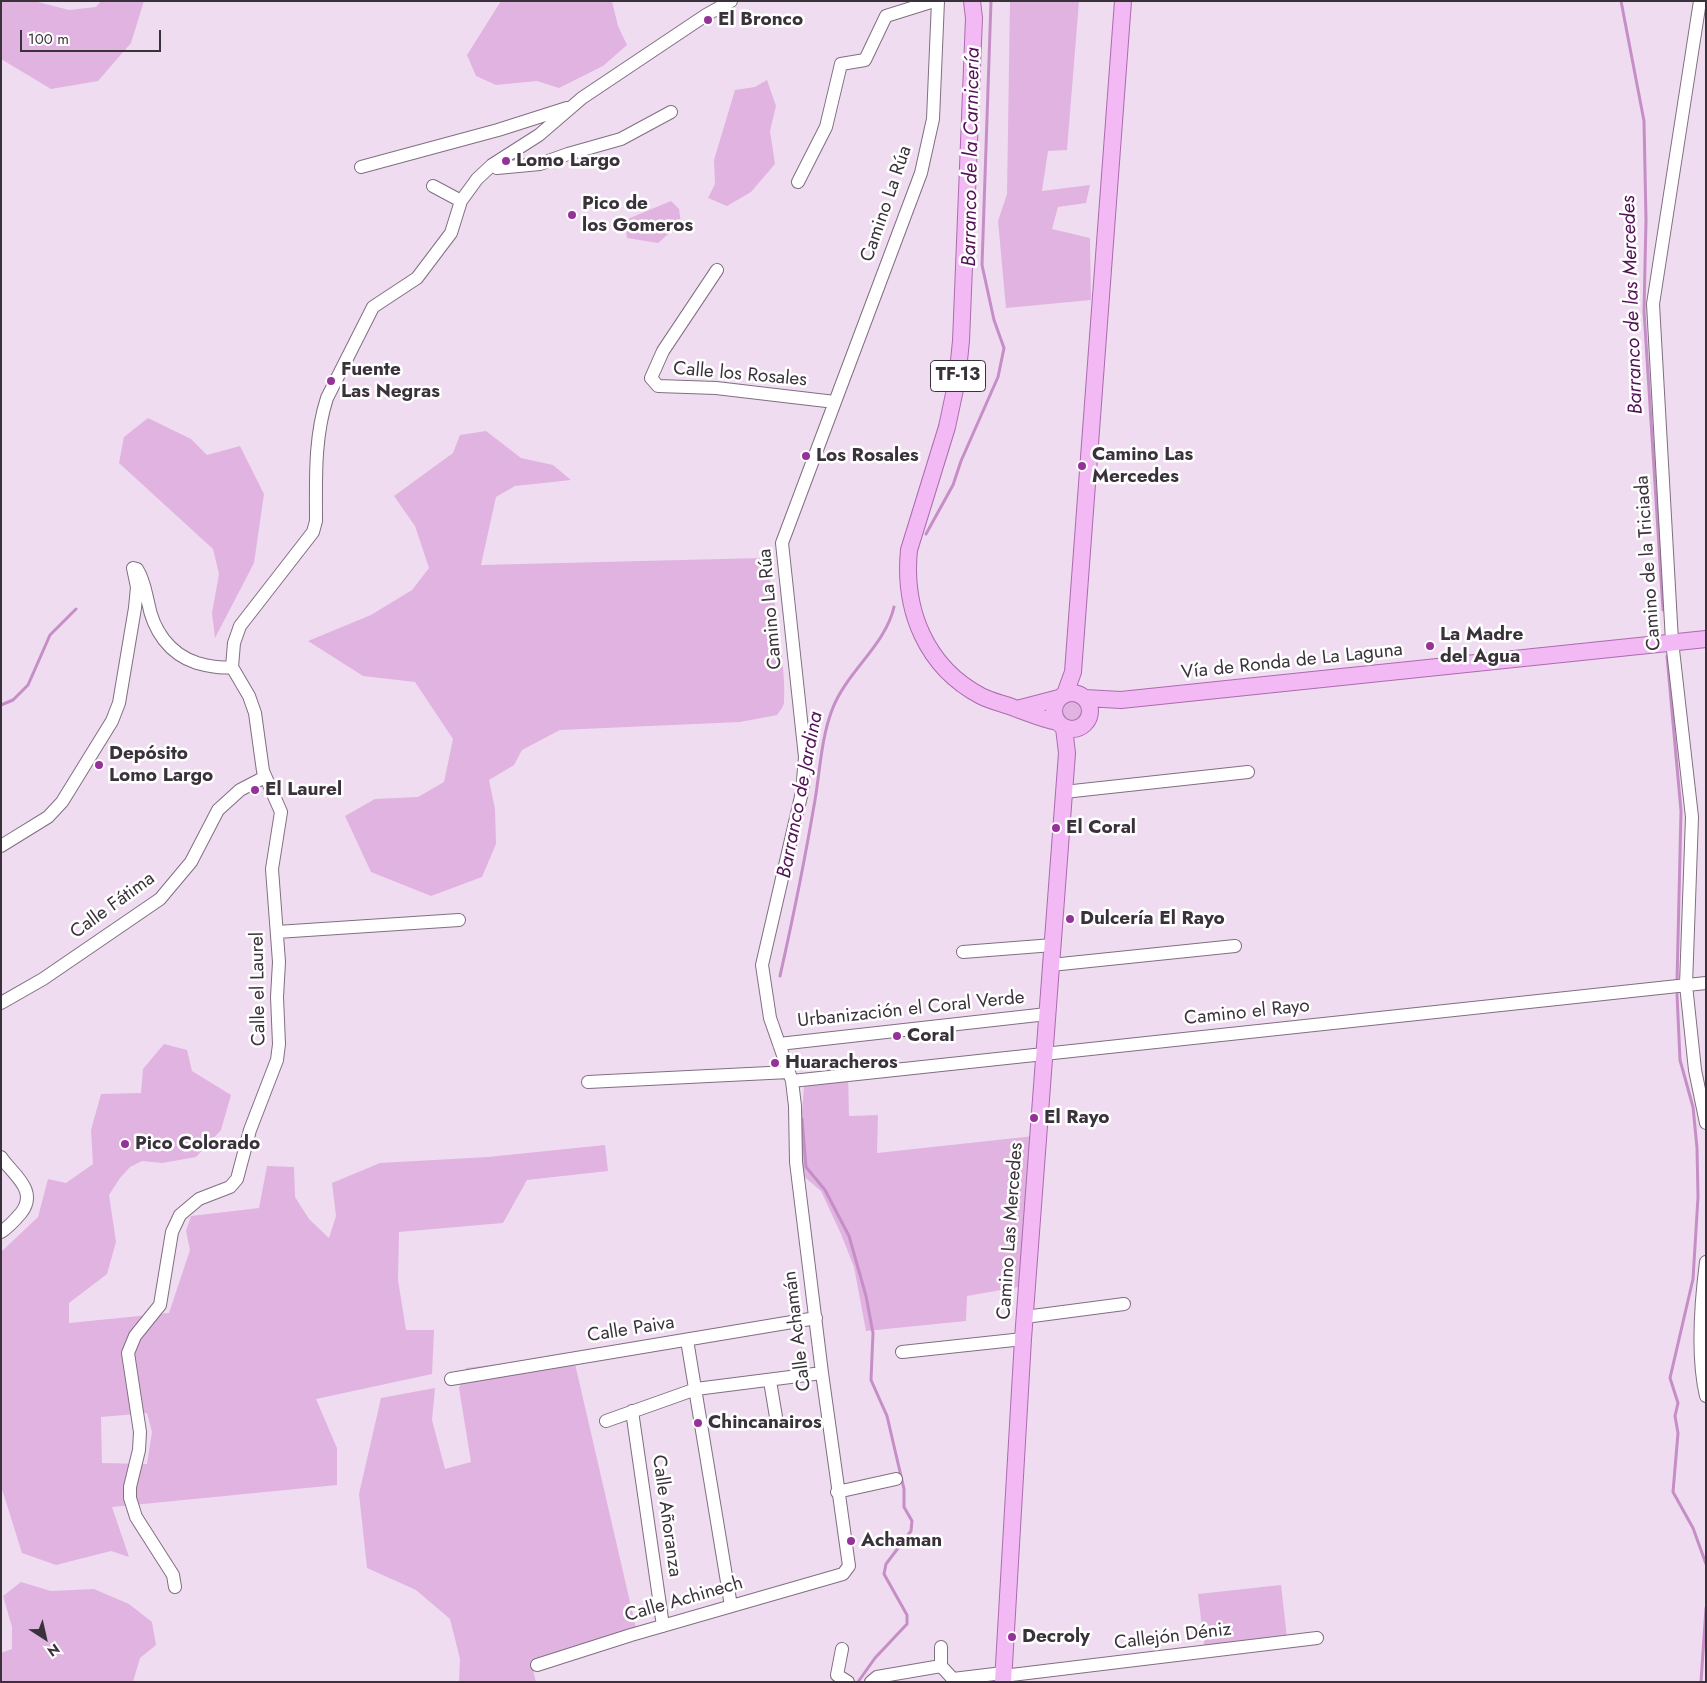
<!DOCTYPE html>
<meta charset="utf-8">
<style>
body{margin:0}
#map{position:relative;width:1707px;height:1683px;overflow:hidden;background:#f0dcf0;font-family:Jost,sans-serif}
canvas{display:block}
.frame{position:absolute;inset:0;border:2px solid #3a323a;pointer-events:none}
.north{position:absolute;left:20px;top:1613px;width:50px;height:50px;-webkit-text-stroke:4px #fff;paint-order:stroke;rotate:145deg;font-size:14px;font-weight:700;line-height:20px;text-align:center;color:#3a323a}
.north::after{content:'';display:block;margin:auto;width:18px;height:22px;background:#3a323a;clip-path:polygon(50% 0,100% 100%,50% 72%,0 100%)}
.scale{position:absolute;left:20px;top:30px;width:141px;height:22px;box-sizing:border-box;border:2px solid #3a323a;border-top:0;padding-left:6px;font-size:15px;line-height:18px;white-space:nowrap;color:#3a323a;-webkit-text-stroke:4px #fff;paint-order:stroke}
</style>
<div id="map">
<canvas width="1707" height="1683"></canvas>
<div class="frame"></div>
<div class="north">N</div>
<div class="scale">100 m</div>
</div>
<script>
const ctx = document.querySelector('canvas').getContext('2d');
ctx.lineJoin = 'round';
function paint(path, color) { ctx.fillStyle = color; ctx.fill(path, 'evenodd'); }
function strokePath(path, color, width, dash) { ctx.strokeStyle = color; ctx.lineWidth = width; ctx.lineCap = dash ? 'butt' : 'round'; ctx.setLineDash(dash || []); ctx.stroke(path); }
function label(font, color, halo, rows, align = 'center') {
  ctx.font = font + ' Jost,sans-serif'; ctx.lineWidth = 5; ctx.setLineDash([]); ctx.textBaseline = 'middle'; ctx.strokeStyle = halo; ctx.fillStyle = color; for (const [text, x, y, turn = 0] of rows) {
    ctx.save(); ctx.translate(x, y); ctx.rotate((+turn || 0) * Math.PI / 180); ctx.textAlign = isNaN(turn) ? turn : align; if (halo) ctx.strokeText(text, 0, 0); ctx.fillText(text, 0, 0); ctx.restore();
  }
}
const green = new Path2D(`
 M1 1H34L69 10 96 7 101 1H144L131 43 98 81 51 89 1 59Z
 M501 1H612L618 26 627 45 603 66 559 88 537 81 496 85 476 76 467 55Z
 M1010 1H1079L1067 150 1048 151 1042 191 1090 185 1086 203 1058 207 1052 229 1090 238 1091 300 1006 308 998 221 1007 194Z
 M767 80 776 106 770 131 775 164 751 192 727 206 708 198 715 184 714 160 735 90 755 87Z
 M671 201 679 209 681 223 658 243 627 238 625 220Z
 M148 418 191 439 207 455 240 446 264 494 254 563 215 638 212 613 219 574 213 549 119 463 124 437Z
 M486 431 521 458 553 465 571 480 515 486 496 497 481 565 762 558C774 574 787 679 784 702 784 706 780 711 777 715L740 722 560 730 522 750 514 765 489 780 495 809 496 844 482 877 431 896 371 872 345 816 375 799 418 797 444 782 453 739 415 682 363 676 308 641 371 615 412 590 429 568 415 526 394 496 453 453 460 435Z
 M1059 711a12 12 0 1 1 24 0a12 12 0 1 1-24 0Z
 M164 1044 187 1050 192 1071 231 1095 221 1130 196 1157 162 1163 142 1161 130 1167 120 1178 109 1195 116 1242 107 1274 69 1303V1323L169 1313 190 1250 186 1231 191 1216 259 1208 267 1166 294 1167 295 1197 309 1219 329 1238 336 1216 332 1183 380 1163 488 1157 605 1145 608 1171 527 1180 503 1223 399 1232 398 1280 406 1330H434L432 1374 316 1399 337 1448V1485L112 1507 129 1557 111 1551 56 1565 22 1553 1 1486V1252L38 1217 48 1179 66 1183 93 1164 91 1130 101 1094 141 1093 143 1069ZM147 1413 152 1432 147 1464 102 1463 101 1417Z
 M848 1071 849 1116 878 1115 877 1153 1034 1136 1024 1286 967 1296 966 1321 866 1331 854 1267 841 1234 821 1191 801 1174 798 1159 805 1075Z
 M573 1355 636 1628 531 1662 536 1682H459L460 1659 450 1619 416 1590 367 1568 359 1494 381 1398 435 1388 432 1420 445 1469 471 1462 459 1388 466 1368Z
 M21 1582 51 1591 94 1589 129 1604 152 1622 156 1645 140 1658 133 1682H1V1653L12 1649V1627L3 1596Z
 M1281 1585 1287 1638 1205 1652 1198 1594Z`);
const stream = new Path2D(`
 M1621 1 1644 121 1646 220 1644 311 1663 610
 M926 534 953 485 961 461 998 377 1004 348 994 320 982 265 991 1
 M1667 656 1681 811 1677 982
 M1 705 13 700 28 685 50 635 76 609
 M780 976C793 918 805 859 815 800 820 771 821 739 832 710 846 672 885 646 894 607
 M1677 994 1680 1060 1693 1107 1697 1148 1698 1197 1693 1279 1670 1378 1678 1403 1675 1416 1678 1433 1673 1492 1693 1528 1706 1564
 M802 1119 806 1167 825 1190 849 1236 866 1296 873 1333 871 1380 887 1416 904 1489V1507L912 1521 911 1531 886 1564 884 1574 907 1615V1624L875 1658 858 1682
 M1701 1682 1706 1608`);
const minor = new Path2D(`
 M1700 1 1653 304 1672 641 1692 817 1686 985 1695 1070 1706 1123
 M492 165 497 168 540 164 568 154 621 139 671 112
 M361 167 498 130 567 108
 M798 182 826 127 841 64 865 60 886 16 934 1
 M433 186 461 201
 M717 270 663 351 651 378 658 386 716 388 835 402
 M1064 792 1248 772
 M1 846 48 817 62 802 112 721 119 703 135 608 137 587 133 568 137 569C144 580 145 590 148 602 153 630 169 654 197 663 208 666 220 669 232 667
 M277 932 459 920
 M963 952 1053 945
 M1051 965 1235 946
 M1 1003 43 979 160 899 191 862 218 810 240 790 265 777
 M779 1044 1047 1014
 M792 1081 1706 983
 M588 1082 789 1072
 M1 1157C12 1174 39 1190 21 1213 15 1220 9 1227 1 1232
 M1706 1262C1701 1301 1697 1358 1706 1396
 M1025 1317 1124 1304
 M687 1340 731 1606
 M902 1352 1023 1339
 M451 1379 816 1318
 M770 1381 776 1417
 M632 1411 663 1626
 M606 1421 696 1389 822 1373
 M837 1492 896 1479
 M175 1587 173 1575 136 1517 130 1498V1487L139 1450 140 1432 128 1353 135 1336 160 1305 172 1232 180 1215 199 1199 230 1187 237 1179 250 1130 277 1060 279 1044 277 997 279 962 272 869 281 812 263 771 255 713 249 696 232 667 234 643 240 626 313 532 316 521C316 480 314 438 327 398L373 307 417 278 451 233 461 201 477 179 492 165 539 135 582 98 706 15 731 1
 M941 1647V1666L953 1679 1003 1673
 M842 1649 837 1675 848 1682
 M537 1665 631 1635 843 1574 849 1566 822 1373 796 1162 795 1106 792 1081 770 1018 762 965 802 792 805 757 782 543 921 173 933 119 938 1
 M1003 1676 1317 1638
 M871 1682 877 1677 941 1666`);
const major = new Path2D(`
 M972 1 974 18 961 341 957 380 947 427 909 550C903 610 926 667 981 696 993 702 1005 704 1017 709 1031 714 1042 719 1057 722
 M1054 711a18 18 0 1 1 36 0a18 18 0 1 1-36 0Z
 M1065 694 1073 672 1123 1
 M1085 698 1121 700 1706 639
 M1017 709 1059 698
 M1003 1682 1023 1339 1067 753 1064 728`);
const markers = [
 [708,20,5,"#953299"],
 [506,161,5,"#953299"],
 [572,215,5,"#953299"],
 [331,381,5,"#953299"],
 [806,456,5,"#953299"],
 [1082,466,5,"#953299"],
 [1430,646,5,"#953299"],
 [99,765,5,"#953299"],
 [255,790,5,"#953299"],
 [1056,828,5,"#953299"],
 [1070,919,5,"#953299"],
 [897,1036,5,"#953299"],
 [775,1063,5,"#953299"],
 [1034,1118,5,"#953299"],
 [125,1144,5,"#953299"],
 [698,1423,5,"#953299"],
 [851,1541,5,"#953299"],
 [1012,1637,5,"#953299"]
];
const shields = [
 [958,376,55]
];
const shieldNames = [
 ["TF-13",958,376]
];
const poiNames = [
 ["El Bronco",718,20],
 ["Lomo Largo",516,161],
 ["Pico de",582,204],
 ["los Gomeros",582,226],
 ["Fuente",341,370],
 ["Las Negras",341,392],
 ["Camino Las",1092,455],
 ["Mercedes",1092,477],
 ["Los Rosales",816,456],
 ["La Madre",1440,635],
 ["del Agua",1440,657],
 ["Depósito",109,754],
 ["Lomo Largo",109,776],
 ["El Laurel",265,790],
 ["El Coral",1066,828],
 ["Dulcería El Rayo",1080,919],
 ["Coral",907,1036],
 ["Huaracheros",785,1063],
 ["El Rayo",1044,1118],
 ["Pico Colorado",135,1144],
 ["Chincanairos",708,1423],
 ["Achaman",861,1541],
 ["Decroly",1022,1637]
];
const streetNames = [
 ["Camino La Rúa",887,204,-71],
 ["Calle los Rosales",740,375,5],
 ["Camino de la Triciada",1649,563,-94],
 ["Camino La Rúa",771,609,-95],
 ["Vía de Ronda de La Laguna",1292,662,-6],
 ["Calle Fátima",113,906,-36],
 ["Calle el Laurel",259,989,-91],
 ["Urbanización el Coral Verde",911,1010,-6],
 ["Camino el Rayo",1247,1013,-6],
 ["Camino Las Mercedes",1011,1231,-86],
 ["Calle Paiva",631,1330,-9],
 ["Calle Achamán",798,1331,-97],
 ["Calle Añoranza",666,1516,82],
 ["Calle Achinech",684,1600,-16],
 ["Callejón Déniz",1173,1637,-7]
];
const waterNames = [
 ["Barranco de la Carnicería",972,157,-89],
 ["Barranco de las Mercedes",1633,305,-92],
 ["Barranco de Jardina",801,795,-79]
];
paint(green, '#e1b3e1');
strokePath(stream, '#c68ec6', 3);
strokePath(minor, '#806f80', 14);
strokePath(major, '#ac6bae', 18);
strokePath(minor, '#fff', 12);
strokePath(major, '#f2b9f4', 16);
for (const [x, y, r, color] of markers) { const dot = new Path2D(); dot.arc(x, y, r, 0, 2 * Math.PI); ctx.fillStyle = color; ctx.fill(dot); strokePath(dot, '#fff', 2); }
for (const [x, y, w] of shields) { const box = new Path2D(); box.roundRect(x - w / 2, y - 15.5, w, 31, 4); ctx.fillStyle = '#fff'; ctx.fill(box); strokePath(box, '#3a323a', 1); }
label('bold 18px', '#3a323a', null, shieldNames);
label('bold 19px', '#3a323a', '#fff', poiNames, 'left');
label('19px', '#3a323a', '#fff', streetNames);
label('italic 20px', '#541057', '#fff', waterNames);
</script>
